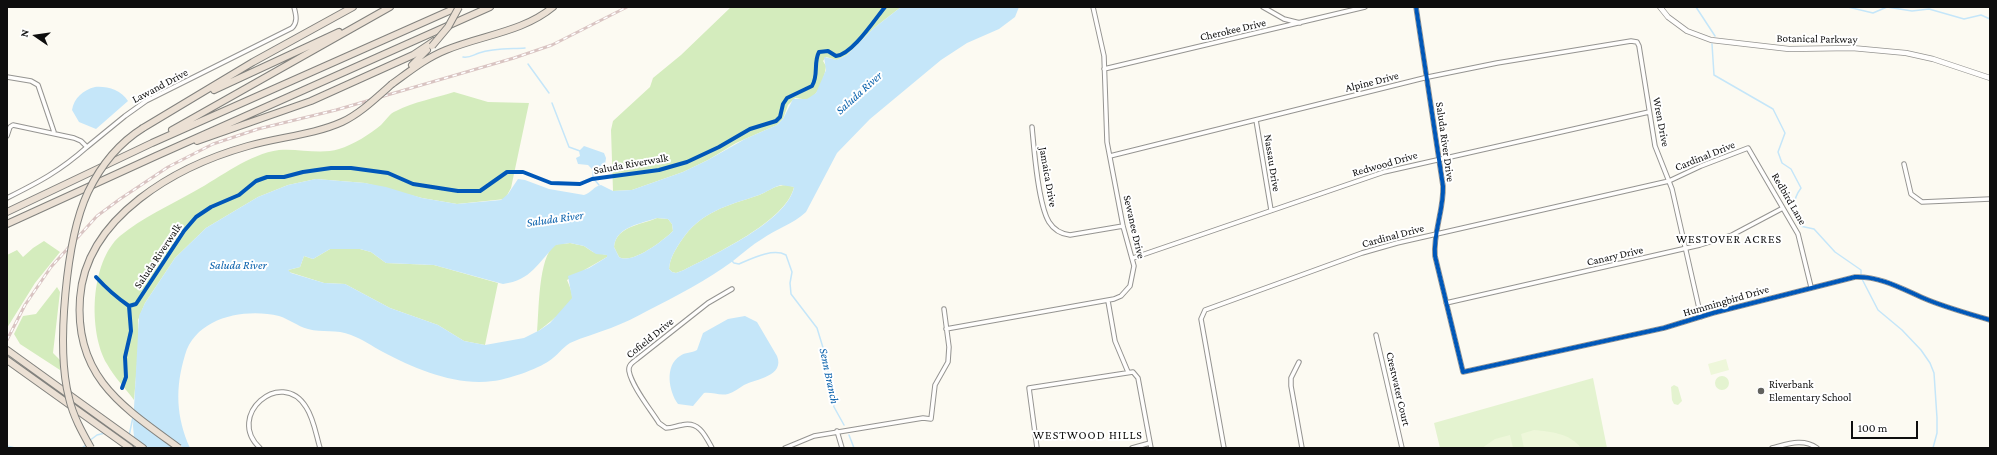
<!DOCTYPE html>
<style>
body{margin:0}
#map{position:relative;width:1997px;height:455px;overflow:hidden;background:#fcfaf2;font-family:"Crimson Pro",serif}
canvas{display:block}
.frame{position:absolute;inset:0;border:8px solid #0e0e0e;pointer-events:none}
.north{position:absolute;left:16px;top:16px;width:40px;height:40px;-webkit-text-stroke:3px #fff;paint-order:stroke;rotate:283deg;font-size:11px;font-weight:700;line-height:16px;text-align:center;color:#0e0e0e}
.north::after{content:'';display:block;margin:auto;width:14px;height:18px;background:#0e0e0e;clip-path:polygon(50% 0,100% 100%,50% 72%,0 100%)}
.scale{position:absolute;left:1851px;top:421px;width:67px;height:18px;box-sizing:border-box;border:2px solid #0e0e0e;border-top:0;padding-left:5px;font-size:12px;line-height:14px;white-space:nowrap;color:#0e0e0e;-webkit-text-stroke:3px #fff;paint-order:stroke}
</style>
<div id="map">
<canvas width="1997" height="455"></canvas>
<div class="frame"></div>
<div class="north">N</div>
<div class="scale">100 m</div>
</div>
<script>
const ctx = document.querySelector('canvas').getContext('2d');
ctx.lineJoin = 'round';
function paint(path, color) { ctx.fillStyle = color; ctx.fill(path, 'evenodd'); }
function strokePath(path, color, width, dash) { ctx.strokeStyle = color; ctx.lineWidth = width; ctx.lineCap = dash ? 'butt' : 'round'; ctx.setLineDash(dash || []); ctx.stroke(path); }
function label(font, color, halo, rows, align = 'center') {
  ctx.font = font + ' "Crimson Pro",serif'; ctx.lineWidth = 4; ctx.setLineDash([]); ctx.textBaseline = 'middle'; ctx.strokeStyle = halo; ctx.fillStyle = color; for (const [text, x, y, turn = 0] of rows) {
    ctx.save(); ctx.translate(x, y); ctx.rotate((+turn || 0) * Math.PI / 180); ctx.textAlign = isNaN(turn) ? turn : align; if (halo) ctx.strokeText(text, 0, 0); ctx.fillText(text, 0, 0); ctx.restore();
  }
}
const green = new Path2D(`
 M1715 383a7 7 0 1 1 14 0a7 7 0 1 1-14 0Z
 M1593 378 1607 448H1440L1434 423Z
 M1674 385 1678 387 1682 401 1678 405 1674 404 1672 400 1671 387Z`);
const forest = new Path2D(`
 M731 7H901L874 28 847 55 837 60 826 57 823 61 826 66C825 76 819 96 808 99 803 100 800 98 795 98L788 105 783 119 777 125 736 143 708 160 683 172 632 190 613 191 611 130 613 121 650 87 653 78 681 55Z
 M454 92 488 102 529 103 511 188 505 199 457 204 422 198 365 183 316 179 288 185 258 197 206 228 175 258 145 303 138 320 139 341 134 400C126 389 114 377 107 364 88 332 90 262 120 236 142 218 170 205 195 191 221 177 249 154 279 150 298 148 320 155 339 149 353 145 370 134 381 125 386 120 390 113 396 111 414 102 435 98 454 92Z
 M787 185 794 187C787 221 713 255 684 270L676 273 672 272 669 269C670 258 675 250 681 241 701 211 727 206 759 195 769 191 775 185 787 185Z
 M657 218 668 219 672 224 673 231C664 240 632 265 619 257L614 247C616 226 641 225 657 218Z
 M44 241 60 252 35 283 7 328V255L17 250 23 257 33 248Z
 M570 243 584 246 593 252 607 255V257L567 280C569 285 573 293 572 299 571 306 544 327 537 332 539 313 538 256 555 245 559 243 566 244 570 243Z
 M330 249H360L371 252 386 263 434 265 498 283 485 345 464 341 438 325 390 308 345 284 324 283 289 272 288 270 300 267 304 256 313 259Z
 M57 287 60 292 53 353 60 360V370L20 344 14 334 23 316 36 314Z`);
const pitch = new Path2D(`
 M1726 359 1729 370 1711 375 1708 364Z
 M1534 430C1551 432 1570 433 1581 448H1524L1521 434Z
 M1510 435 1513 448H1482L1495 439Z`);
const water = new Path2D(`
 M901 7H1019L1015 17 999 29 967 43 941 60 870 119 837 153 806 212C793 224 776 229 762 239 752 245 743 253 733 261 707 280 677 296 647 311 636 317 624 323 611 328 598 333 583 337 570 343 562 348 557 356 549 361 538 369 506 380 493 381 455 386 415 369 383 352 372 346 362 339 351 335 337 329 322 333 308 329 297 326 289 319 279 316 245 308 196 317 185 355 175 388 176 417 190 448H135L133 426 139 316 145 303 175 258 206 228 258 197 288 185 316 179 365 183 386 187 422 198 457 204 501 200 508 194 518 179 525 180 549 189 584 195C591 193 594 186 601 185L613 191 632 190 683 172 708 160 745 139 777 125 783 119 793 99H807L816 93 826 70 824 57 837 60 847 55 874 28ZM781 185 794 187C788 221 713 255 684 270L676 273 672 272 669 269C670 258 675 250 681 241 701 211 727 206 759 195 767 192 773 187 781 185ZM657 218 668 219 672 224 673 231C664 240 632 265 619 257L614 247C616 226 641 224 657 218ZM570 243 584 246 596 254 607 255V257L589 268 568 276 572 298 550 323 540 330 524 338 485 345 464 341 438 325 390 308 345 284 324 283 291 273 288 270 300 267 304 256 313 259 330 249H360L371 252 386 263 434 265 503 284C532 280 537 263 556 245Z
 M95 87C107 86 121 90 128 101L96 129 79 122 72 110C74 98 83 90 95 87Z
 M584 146 604 153 606 158 605 165 593 170 588 165 578 164 576 158 580 156 579 151Z
 M745 316 757 322 777 356C785 376 756 379 744 385 739 388 734 392 728 394 720 396 712 392 704 393L693 406 678 404C669 392 664 366 680 356 685 352 692 353 697 350L703 333 728 319Z`);
const stream = new Path2D(`
 M1696 7 1715 36
 M1739 7H1742
 M1848 7 1873 13 1887 7 1912 11 1929 9 1964 19 1981 15 1990 19
 M1712 44 1714 75 1773 109 1785 133 1778 152 1782 163 1791 169 1801 188C1792 200 1792 213 1800 226L1814 229 1835 252 1861 270V275
 M463 57C470 58 473 55 479 53 493 48 510 49 525 48
 M528 64 549 93
 M552 103 569 147 580 151
 M593 170V178L599 185
 M731 260 734 263 739 264C753 258 773 248 786 255L792 272 790 283 791 294 817 328 828 364V381L834 407 844 425
 M1862 279 1878 310 1902 330 1921 350 1930 363 1934 373 1937 418V433L1933 448
 M849 435 854 448
 M129 436 133 417
 M89 441 97 435 105 433
 M7 446 15 448
 M82 448 87 444`);
const minor = new Path2D(`
 M1263 7 1284 19 1300 23
 M1416 7 1443 186C1444 210 1433 232 1435 256L1463 372 1664 328 1713 313 1855 277C1882 276 1904 290 1928 300 1948 308 1969 314 1990 320
 M1104 69 1365 7
 M7 77 31 81 38 85 54 132
 M1256 120 1271 210
 M1032 127C1034 149 1038 204 1049 222 1054 230 1061 234 1070 235L1123 226
 M7 136 10 127 13 125 74 138 81 141 87 147 125 116 146 101 292 28C298 22 296 15 294 7
 M1110 156 1428 77 1497 63 1631 41 1637 42 1639 46 1655 146 1672 189 1701 317
 M1904 164 1911 194 1922 202 1990 199
 M7 198C39 182 60 171 87 147
 M1133 258 1384 172 1649 112
 M1108 301 1115 341 1128 372
 M1446 303 1700 245 1732 235 1783 208
 M946 329 1114 299 1121 296 1130 286 1134 266 1123 226 1107 142 1104 56 1093 7
 M1376 335 1402 448
 M1299 362 1291 378V386L1302 448
 M837 431 842 448
 M260 448C225 416 281 367 306 407 314 419 316 435 320 448
 M712 448C705 435 699 421 682 425 676 426 672 428 666 428L659 423C651 410 632 387 629 371 628 365 633 362 637 359L708 303 732 289
 M785 448 814 436 923 418 931 419 935 385 948 362 949 347 944 309
 M1037 448 1029 388 1133 372 1138 378 1151 448
 M1132 448 1150 443
 M1224 448 1201 319 1205 310 1362 253 1397 243 1669 181 1701 166 1748 148 1798 234 1811 287
 M1772 448C1788 444 1803 438 1817 448`);
const tertiary = new Path2D(`
 M1660 7 1668 17 1687 31 1711 40 1789 49 1852 48 1906 53 1933 59 1990 78`);
const motorway = new Path2D(`
 M412 65 427 50
 M392 84C410 71 426 58 446 50 482 35 523 32 553 7
 M214 90 339 32
 M143 128 253 62 353 7
 M172 130 390 7
 M197 141 311 101 413 55 434 41
 M7 212 152 143 458 7
 M7 224 156 156 490 7
 M7 350 143 448
 M7 360 130 448`);
const rail = new Path2D(`
 M7 340 25 305 51 267 97 216 120 199 168 167 213 144 258 129 336 110 514 58 552 45 627 7`);
const motorwayBridge = new Path2D(`
 M432 46 448 27 459 7
 M91 448C82 432 73 416 69 398 56 348 66 239 88 192 101 165 119 143 143 128
 M179 448C123 407 74 377 80 298 86 216 177 166 248 146 279 137 313 135 342 122 361 113 377 97 392 84`);
const cycleway = new Path2D(`
 M1416 7 1443 186C1444 210 1433 232 1435 256L1463 372 1664 328 1713 313 1855 277C1882 276 1904 290 1928 300 1948 308 1969 314 1990 320
 M96 277C106 288 116 297 129 306L136 304 184 231 196 217 211 207 239 195 256 181 267 177H284L303 172 331 168H351L388 173 413 184 458 191H480L507 172H523L551 183 580 184 592 179 659 170 687 162 719 147 750 129 776 121 780 117 783 104 787 98 812 86C819 75 813 63 819 52L828 51 836 56C852 55 875 19 885 7
 M122 388 126 377 125 357 131 331 129 306`);
const markers = [
 [1761,391,4,"#61615e"]
];
const streetNames = [
 ["Cherokee Drive",1233,30,-13],
 ["Botanical Parkway",1817,39,1],
 ["Alpine Drive",1372,82,-14],
 ["Lawand Drive",160,86,-28],
 ["Wren Drive",1661,122,79],
 ["Saluda River Drive",1445,142,82],
 ["Cardinal Drive",1705,156,-22],
 ["Nassau Drive",1272,163,81],
 ["Saluda Riverwalk",631,164,-10],
 ["Redwood Drive",1385,164,-16],
 ["Jamaica Drive",1048,177,80],
 ["Redbird Lane",1789,199,60],
 ["Sewanee Drive",1134,227,77],
 ["Cardinal Drive",1393,236,-15],
 ["Saluda Riverwalk",158,256,-56],
 ["Canary Drive",1615,256,-13],
 ["Hummingbird Drive",1726,301,-16],
 ["Cofield Drive",650,338,-39],
 ["Crestwater Court",1398,389,77]
];
const poiNames = [
 ["Riverbank",1769,385],
 ["Elementary School",1769,398]
];
const waterNames = [
 ["Saluda River",859,93,-42],
 ["Saluda River",555,219,-8],
 ["Saluda River",238,265],
 ["Senn Branch",829,376,78]
];
const neighbourhoodNames = [
 ["WESTOVER ACRES",1729,239],
 ["WESTWOOD HILLS",1088,435]
];
paint(green, '#e4f3d0');
paint(forest, '#d4ecbd');
paint(pitch, '#eef7da');
paint(water, '#c5e6f9');
strokePath(stream, '#c5e6f9', 1.5);
strokePath(minor, '#959491', 5.5);
strokePath(tertiary, '#959491', 6);
strokePath(motorway, '#82827e', 8);
strokePath(minor, '#fffefd', 3.5);
strokePath(tertiary, '#fffefd', 4.5);
strokePath(motorway, '#ebe0d4', 6);
strokePath(rail, '#d9c4c2', 3);
strokePath(rail, '#fff', 1.5, [4.5]);
strokePath(motorwayBridge, '#82827e', 8, []);
strokePath(motorwayBridge, '#ebe0d4', 6);
strokePath(cycleway, '#0057b8', 4);
for (const [x, y, r, color] of markers) { const dot = new Path2D(); dot.arc(x, y, r, 0, 2 * Math.PI); ctx.fillStyle = color; ctx.fill(dot); strokePath(dot, '#fff', 1.5); }
label('11px', '#0e0e0e', '#fff', streetNames);
label('11px', '#0e0e0e', '#fff', poiNames, 'left');
label('italic 12px', '#0b62ac', '#fff', waterNames);
ctx.letterSpacing = '1px';
label('12px', '#0e0e0e', '#fff', neighbourhoodNames);
ctx.letterSpacing = '0px';
</script>
